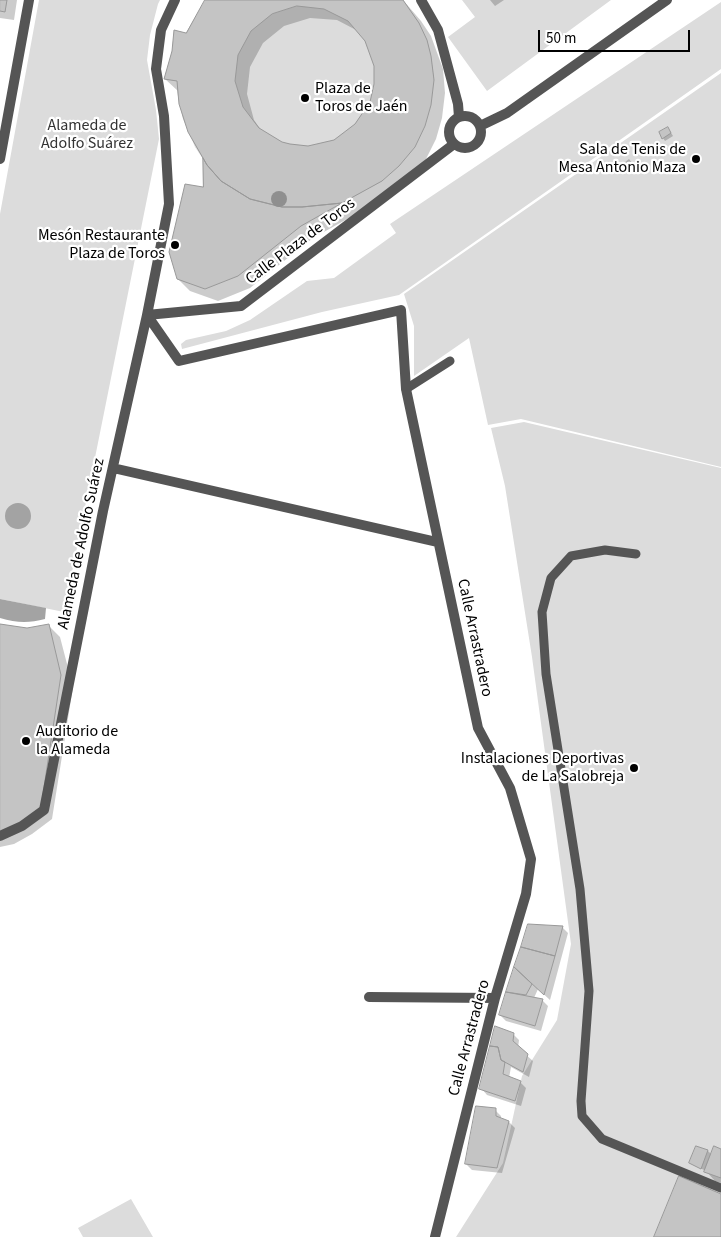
<!DOCTYPE html>
<meta charset="utf-8">
<style>
body{margin:0}
#map{position:relative;width:721px;height:1237px;overflow:hidden;background:#fff;font-family:"Source Sans 3",sans-serif}
canvas{display:block}
.scale{position:absolute;left:538px;top:30px;width:152px;height:22px;box-sizing:border-box;border:2px solid #000;border-top:0;padding-left:6px;font-size:15px;line-height:18px;white-space:nowrap;color:#000;-webkit-text-stroke:4px #fff;paint-order:stroke}
</style>
<div id="map">
<canvas width="721" height="1237"></canvas>
<div class="scale">50 m</div>
</div>
<script>
const ctx = document.querySelector('canvas').getContext('2d');
ctx.lineJoin = 'round';
function paint(path, color) { ctx.fillStyle = color; ctx.fill(path, 'evenodd'); }
function strokePath(path, color, width, dash) { ctx.strokeStyle = color; ctx.lineWidth = width; ctx.lineCap = dash ? 'butt' : 'round'; ctx.setLineDash(dash || []); ctx.stroke(path); }
function label(font, color, halo, rows, align = 'center') {
  ctx.font = font + ' "Source Sans 3",sans-serif'; ctx.lineWidth = 4.5; ctx.setLineDash([]); ctx.textBaseline = 'middle'; ctx.strokeStyle = halo; ctx.fillStyle = color; for (const [text, x, y, turn = 0] of rows) {
    ctx.save(); ctx.translate(x, y); ctx.rotate((+turn || 0) * Math.PI / 180); ctx.textAlign = isNaN(turn) ? turn : align; if (halo) ctx.strokeText(text, 0, 0); ctx.fillText(text, 0, 0); ctx.restore();
  }
}
const green = new Path2D(`
 M39 0H160L158 4 150 35 147 60 156 110 159 139 64 612 0 599V214Z
 M205 0H403L419 23 427 40 431 56 434 80 382 181 342 203 322 206 207 165 195 147 183 119 177 92V81L164 79 172 51 174 30 186 33Z
 M462 0H611L487 91 448 37 475 17Z
 M721 2V69L399 295 322 312 182 349 181 344 186 340 226 331 250 320 307 281 334 278 396 233 390 224Z
 M721 73V467L521 419 488 425 469 338 414 376V326L404 294Z
 M524 422 721 468V1237H456L503 1163 522 1076 557 1020 571 944 532 657 505 486 491 428Z
 M131 1199 153 1237H83L78 1228Z`);
const water = new Path2D(`
 M5 516a13 13 0 1 1 26 0a13 13 0 1 1-26 0Z
 M0 599 46 608 45 619C29 623 17 623 0 618Z`);
const shadow = new Path2D(`
 M0 0H17L14 20 0 18Z
 M207 0H403L421 21 431 36 443 69 445 93 442 118 436 139 426 159 394 193 313 238 250 288 218 301 190 291 178 279 204 189V158L196 146 184 118 178 91 165 79 186 34ZM310 18 337 20 358 31 366 40 375 66V84L371 102 356 125 334 141 308 147 281 143 263 133 254 120 247 94 250 67 263 43 284 26Z
 M490 0H504L495 6Z
 M670 131 673 136 665 141 663 138Z
 M629 159 635 167 629 170 624 163Z
 M0 624 27 629 48 625 60 637 73 687 52 819 32 834 14 844 0 847Z
 M529 925 562 927 568 933 550 1000 538 989 534 998 542 1000 548 1006 541 1031 506 1021 500 1015Z
 M513 1034 519 1040 518 1048 533 1061 529 1077 511 1067 509 1078 520 1082 526 1088 521 1106 487 1095 481 1088Z
 M495 1110 501 1116V1120L509 1122 515 1128 502 1173 472 1170 466 1164Z
 M697 1147 708 1151 712 1155 721 1151V1183L715 1181 706 1171 690 1163Z`);
const building = new Path2D(`
 M0 0H7L5 12 0 11Z
 M205 0H403L419 23 427 40 431 56 434 80 431 105 425 126 415 147 399 166 382 181 342 203 302 207H282L250 199 221 181 207 165 188 132 179 104 177 81 164 79 172 51 174 30 186 33ZM297 6 324 9 348 21 365 41 374 66V84L370 102 355 124 334 140 308 146 290 144 282 142 259 128 243 107 235 81 238 55 251 31 272 14Z
 M668 127 671 133 662 139 659 132Z
 M203 158 207 165 221 181 250 199 282 207H302L342 203 301 226 238 276 205 289 177 279 169 252 185 184 203 187Z
 M0 624 27 628 49 624 61 675 41 807 20 823 0 833Z
 M528 924 563 926 555 956 521 947Z
 M521 947 555 956 544 995 514 967Z
 M514 967 532 984 526 995 506 992Z
 M506 992 543 999 535 1026 499 1015Z
 M495 1026 514 1033 513 1041 528 1054 523 1072 501 1060 498 1047 490 1046Z
 M490 1046 498 1047 501 1060 505 1062 503 1074 521 1081 515 1101 479 1089Z
 M476 1106 496 1108V1116L509 1121 497 1168 465 1164Z
 M696 1146 708 1150 701 1169 689 1163Z
 M714 1146 721 1149V1178L704 1172Z
 M679 1176 721 1194V1237H654Z`);
const lane = new Path2D(`
 M406 389 450 361
 M636 554 605 550 571 556 551 578 542 612 546 674 580 889 589 991 581 1101 582 1116 602 1139 721 1188`);
const street = new Path2D(`
 M421 0 438 30 458 104 459 117
 M449 132a16 16 0 1 1 32 0a16 16 0 1 1-32 0Z
 M480 126 507 113 667 0
 M0 159 29 0
 M147 315 179 361 401 310 406 389 478 728 510 788 531 859 526 894 495 998 435 1237
 M147 315 241 306 454 144
 M113 468 437 542
 M0 836 22 826 44 810 103 511 147 315 169 204 164 116 156 69 161 30 175 0
 M369 997 495 998`);
const trees = [
 [279,199]
];
const markers = [
 [305,98,5,"#000"],
 [696,159,5,"#000"],
 [175,245,5,"#000"],
 [26,741,5,"#000"],
 [634,768,5,"#000"]
];
const poiNames = [
 ["Plaza de",315,89,"left"],
 ["Toros de Jaén",315,107,"left"],
 ["Sala de Tenis de",686,150],
 ["Mesa Antonio Maza",686,168],
 ["Mesón Restaurante",165,236],
 ["Plaza de Toros",165,254],
 ["Auditorio de",36,732,"left"],
 ["la Alameda",36,750,"left"],
 ["Instalaciones Deportivas",624,759],
 ["de La Salobreja",624,777]
];
const parkNames = [
 ["Alameda de",87,126],
 ["Adolfo Suárez",87,144]
];
const streetNames = [
 ["Calle Plaza de Toros",301,242,-37],
 ["Alameda de Adolfo Suárez",82,544,-78],
 ["Calle Arrastradero",474,638,78],
 ["Calle Arrastradero",470,1038,-75]
];
paint(green, '#dcdcdc');
paint(water, '#a3a3a3');
paint(shadow, '#0003');
paint(building, '#c4c4c4');
strokePath(building, '#999', 1);
strokePath(lane, '#555', 9);
strokePath(street, '#555', 10);
ctx.fillStyle = '#8f8f8f';
for (const [x, y] of trees) { ctx.beginPath(); ctx.arc(x, y, 8, 0, 2 * Math.PI); ctx.fill(); }
for (const [x, y, r, color] of markers) { const dot = new Path2D(); dot.arc(x, y, r, 0, 2 * Math.PI); ctx.fillStyle = color; ctx.fill(dot); strokePath(dot, '#fff', 2); }
label('16px', '#000', '#fff', poiNames, 'right');
label('16px', '#333', '#fff', parkNames);
label('16px', '#000', '#fff', streetNames);
</script>
